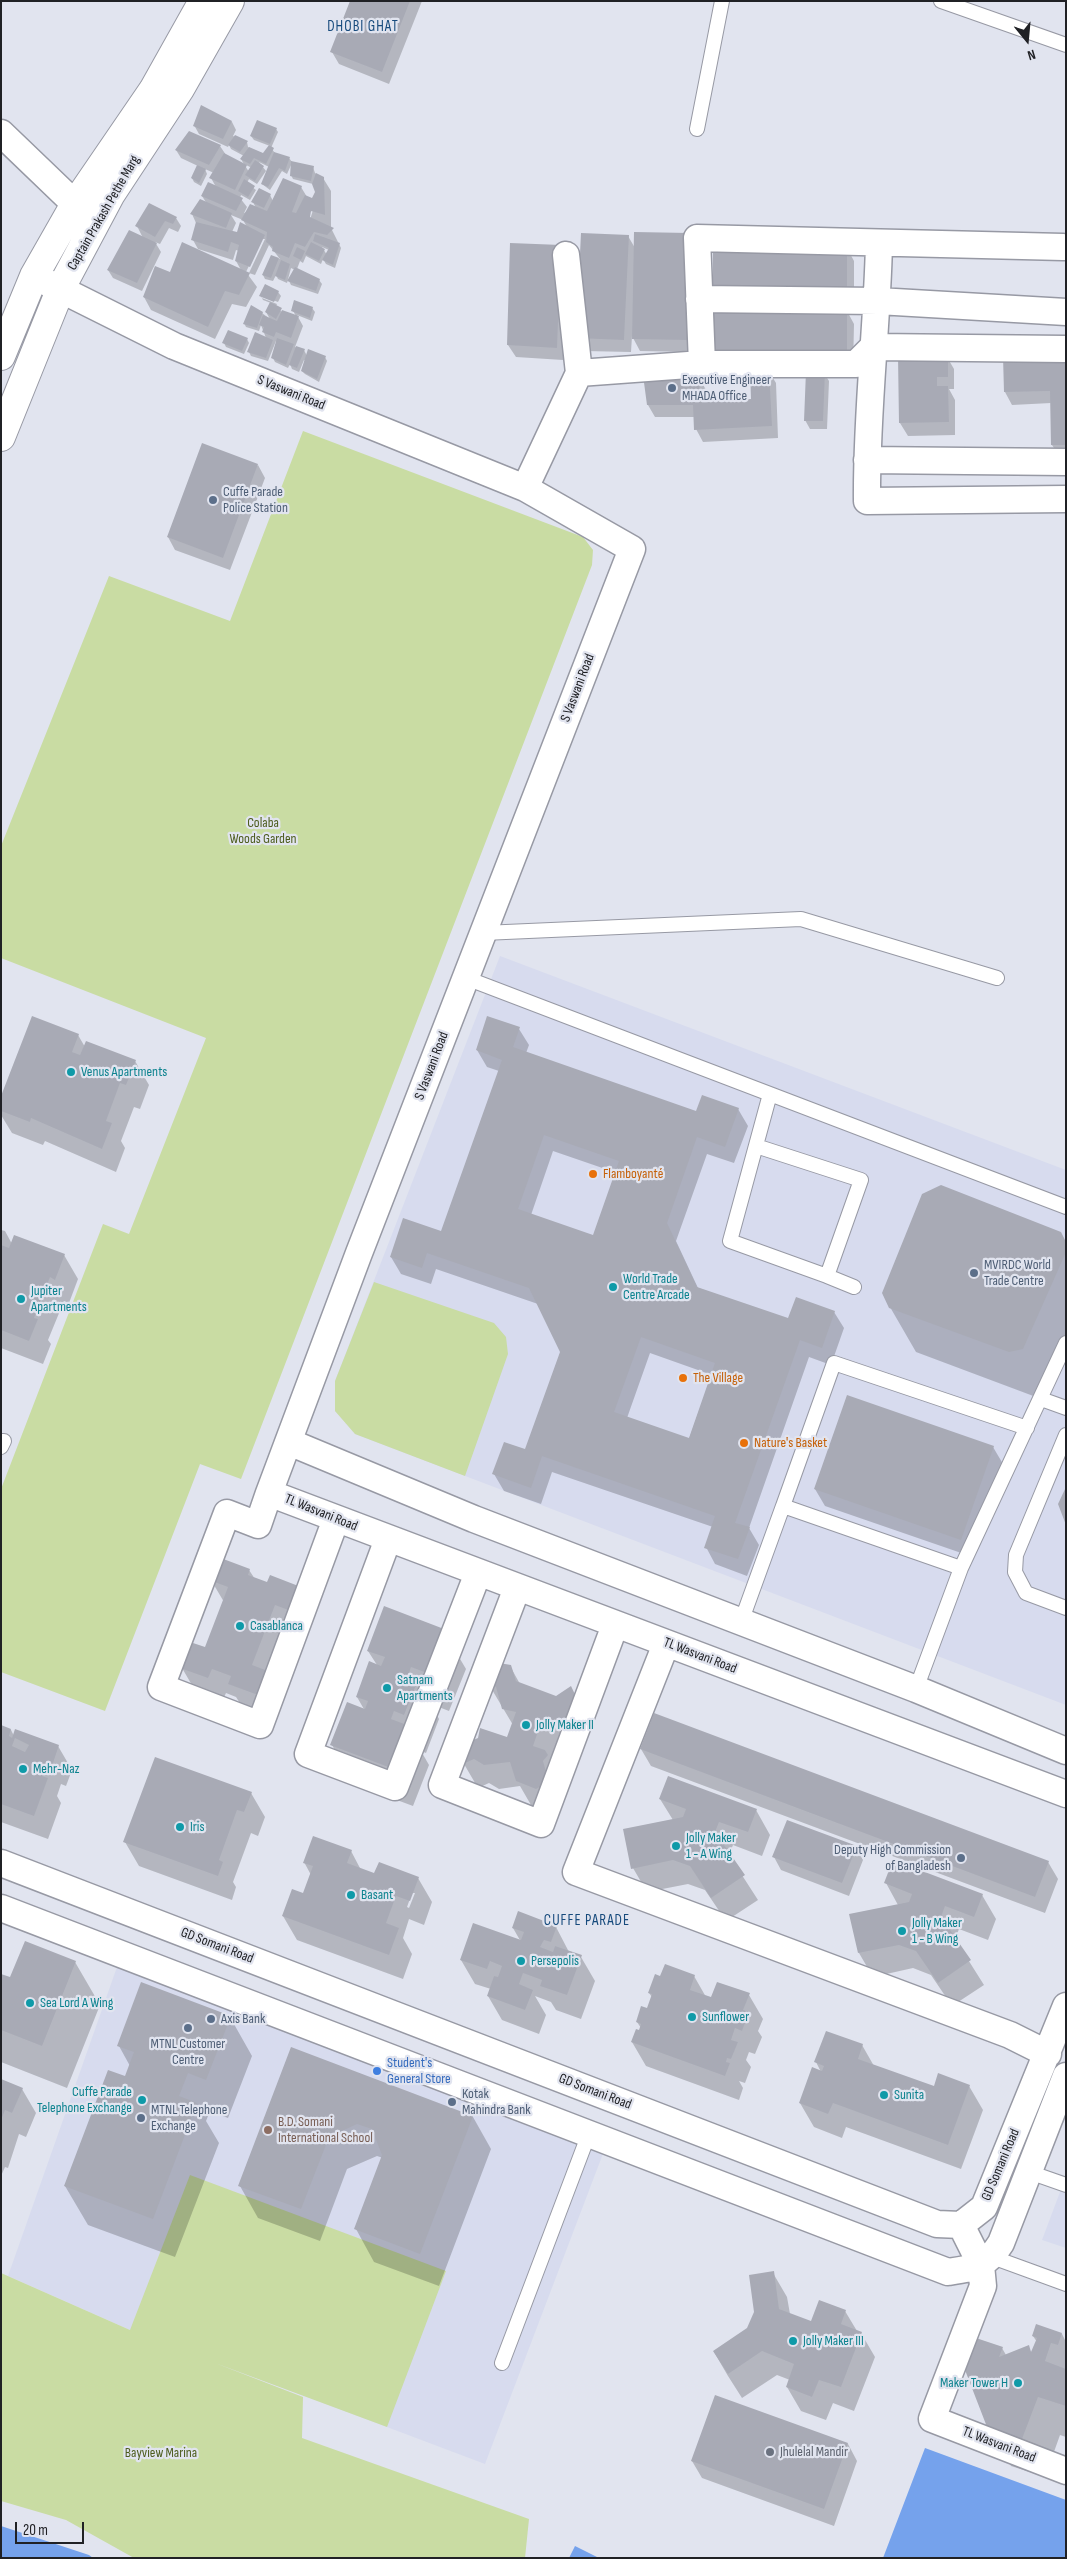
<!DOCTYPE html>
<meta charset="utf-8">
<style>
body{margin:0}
#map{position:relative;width:1067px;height:2559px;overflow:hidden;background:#e1e4ef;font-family:"Sofia Sans Condensed",sans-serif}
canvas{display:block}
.frame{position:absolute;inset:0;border:2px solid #202125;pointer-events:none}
.north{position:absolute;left:1002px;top:15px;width:50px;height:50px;-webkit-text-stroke:4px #e1e4ef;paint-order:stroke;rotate:163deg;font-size:14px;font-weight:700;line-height:20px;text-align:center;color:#202125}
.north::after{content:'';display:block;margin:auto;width:18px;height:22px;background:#202125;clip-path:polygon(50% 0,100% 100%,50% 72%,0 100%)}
.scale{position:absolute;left:15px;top:2522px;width:69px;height:22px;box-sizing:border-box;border:2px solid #202125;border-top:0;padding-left:6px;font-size:15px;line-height:18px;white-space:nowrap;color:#202125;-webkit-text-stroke:4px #e1e4ef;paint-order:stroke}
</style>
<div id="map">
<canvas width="1067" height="2559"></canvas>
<div class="frame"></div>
<div class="north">N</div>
<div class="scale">20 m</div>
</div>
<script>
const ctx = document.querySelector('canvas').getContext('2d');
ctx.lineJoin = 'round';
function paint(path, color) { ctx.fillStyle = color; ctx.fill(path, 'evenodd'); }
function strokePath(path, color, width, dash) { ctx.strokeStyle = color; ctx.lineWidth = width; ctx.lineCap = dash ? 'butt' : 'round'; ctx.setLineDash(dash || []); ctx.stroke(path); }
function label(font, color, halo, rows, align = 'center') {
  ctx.font = font + ' "Sofia Sans Condensed",sans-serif'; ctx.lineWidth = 4.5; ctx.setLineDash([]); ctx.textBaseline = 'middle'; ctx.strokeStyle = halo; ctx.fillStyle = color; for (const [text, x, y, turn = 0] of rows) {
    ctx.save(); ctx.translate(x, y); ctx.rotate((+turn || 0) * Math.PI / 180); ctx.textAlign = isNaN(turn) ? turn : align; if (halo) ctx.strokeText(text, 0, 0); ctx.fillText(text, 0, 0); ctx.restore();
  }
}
const built = new Path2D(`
 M500 956 1066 1170V1705L355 1434 335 1411V1381Z
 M117 1967 604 2151 485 2464 130 2330 8 2276Z
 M1066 2176V2248L1042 2240Z`);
const green = new Path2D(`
 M303 431 583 537 593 550 592 565 241 1479 200 1464 105 1711 1 1672V1489L103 1224 129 1234 206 1038 1 958V846L109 576 230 621Z
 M374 1282 494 1323 506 1337 508 1354 465 1476 355 1434 335 1411V1381Z
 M190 2175 446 2271 387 2427 215 2363 303 2397 302 2438 529 2519 525 2558H134L66 2520 1 2501V2273L130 2330Z`);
const water = new Path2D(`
 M925 2448 1066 2500V2558H883Z
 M1 2526 89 2555 93 2558H1Z
 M575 2546 599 2558H569Z`);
const shadow = new Path2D(`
 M352 1H422L389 84 339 64 332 52Z
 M232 122 236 130 233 136 247 142 248 147 264 155 270 146 254 140 251 136 276 129 278 132 271 148 275 153 289 158 292 162 313 167 315 173 323 178 331 191V228L341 248 335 268 326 264 323 259 321 264 306 256 303 263 300 261 297 269 319 280 322 284 318 294 291 285 289 281 295 270 291 268 287 283 278 279 276 275 273 281 265 279 263 275 272 257 280 259 269 245 255 275 249 273 265 239H262L246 272 257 287 246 307 232 304 215 339 151 310 144 297 241 270 236 261 239 251 236 250 233 260 198 249 193 240 196 223 192 214 207 204 202 196 216 187 211 178 214 173 205 169 207 174 201 186 194 182 192 178 198 166 181 158 176 150 220 146 226 155 245 166 241 159 244 156 231 149 229 145 228 147 199 134 194 125ZM259 162 269 167 262 184 270 190 282 171 287 174 292 163 291 175 293 179 313 184 316 192 312 199 307 197 301 187 273 201 270 195 253 202 256 208 244 213 247 207 240 198 241 195 250 200 256 190 247 183 249 179 257 184 266 171ZM244 164 252 168 249 172ZM313 210 309 223V213ZM231 215 243 220 247 227 237 233 232 232 236 223ZM322 247 329 250 327 255Z
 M176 218 181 226 178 232 169 228 160 244 155 242 161 252 142 291 113 278 108 270 143 238 137 226Z
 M688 234 693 352 640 351 632 336 631 352 585 351 577 338 628 236 635 248Z
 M847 248 854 261V305L721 304Z
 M567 259 563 360 516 357 508 345Z
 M278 292 281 296 278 302 262 296V298L277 304 276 306 282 312 296 316 293 311 312 308 315 312 312 321 297 315 303 326 295 347 304 350 307 356 325 357 327 361 319 382 305 374 302 371 306 361 304 360 299 372 292 369 290 364 288 368 275 362 273 358 277 342 276 341 268 361 251 356 249 352 266 338 261 325 259 331 246 327 244 323 262 313 270 319 266 312 271 303 263 300 261 296Z
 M847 311 854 324 853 369 715 366Z
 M247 339 249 343 244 354 226 347 224 343Z
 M1066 355V457H1060L1052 445 1051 403 1012 405 1005 392Z
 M947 357 954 369V389H949L955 400V435L908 436 900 423 899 358Z
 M768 370 776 383 778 438 703 442 696 429 695 417H655L648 405 699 377 706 390V403L753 401Z
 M824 373 829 381 827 429H810L805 420Z
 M258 465 265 478 230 570 175 550 168 537Z
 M519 1029 529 1045 526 1053 697 1113 738 1109 748 1126 734 1163 707 1154 676 1241 698 1288 789 1320 834 1312 844 1328 831 1365 809 1357 749 1528 759 1545 747 1576 715 1564 706 1547 713 1527 552 1472 541 1504 504 1491 494 1474 526 1451 561 1351 538 1304 436 1269 431 1284 401 1274 391 1257 442 1233 499 1071 487 1067 477 1050ZM553 1151 617 1173 594 1237 531 1215ZM650 1353 712 1375 689 1439 627 1418Z
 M78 1035 85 1047 135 1061 149 1085 140 1109 134 1107 121 1141 125 1148 116 1172 45 1141 43 1145 12 1133 1 1115V1099Z
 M1 1230 5 1231 12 1244 64 1255 78 1279 69 1303 64 1301 48 1340 51 1344 43 1364 1 1348Z
 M1066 1243V1354L1036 1397 916 1352 890 1307Z
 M993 1447 1003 1464 970 1556 825 1506 815 1489Z
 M249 1570 255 1579 268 1584 300 1588 272 1719 243 1708 236 1697 226 1693 222 1702 196 1692 182 1668 206 1649 224 1602 211 1580Z
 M443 1630 466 1669 449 1711 431 1704 439 1719 426 1753 421 1751 429 1765 413 1806 354 1784 332 1745 365 1711 357 1697 377 1665 368 1651Z
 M510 1666 520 1684 585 1711 593 1729 583 1734 567 1751 555 1746 550 1761 561 1780 556 1786 562 1806 551 1813 531 1805 520 1786 499 1789 489 1783 478 1788 464 1764 460 1747 508 1739 513 1725 488 1683Z
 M1 1726 11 1730 14 1736 58 1746 72 1770 66 1786 61 1784 57 1796 61 1803 48 1839 1 1822Z
 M641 1749 1048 1862 1058 1879 1045 1913 651 1766Z
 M251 1793 265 1817 258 1836 251 1833 233 1882 236 1887 232 1900 139 1866 125 1842Z
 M660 1799 756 1810 770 1835 762 1856 733 1845 729 1855 758 1900 726 1921 705 1890 688 1884 647 1892 633 1868 673 1820Z
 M856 1847 863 1860 849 1896 781 1870 774 1857Z
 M351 1851 361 1870 375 1875 418 1878 432 1902 424 1925 409 1919 403 1938 412 1954 403 1979 297 1940 283 1916 304 1895 311 1875 304 1862ZM412 1893H415L409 1908 407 1907Z
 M886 1883 982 1895 996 1919 988 1940 959 1929 955 1939 984 1985 952 2006 931 1975 913 1968 873 1977 859 1953 851 1915 898 1905Z
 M556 1927 569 1952 581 1957 595 1981 581 2019 556 2010 551 2002 535 1996 546 2015 539 2034 502 2020 488 1996 491 1989 475 1984 461 1960 521 1942 513 1928Z
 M75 1962 100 2005 67 2088 1 2062V1975L11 1979Z
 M694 1976 706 1997 712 1999 749 1995 763 2019 758 2031 762 2037 755 2054 749 2052 746 2060 751 2067 745 2083 739 2081 743 2088 739 2100 646 2066 632 2042 641 2028 637 2022 647 2010 652 1997 649 1993 661 1977Z
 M230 2017 252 2056 228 2118 210 2111 206 2121 219 2143 175 2257 88 2225 65 2186 126 2078 130 2066 119 2046Z
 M862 2045 874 2066 934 2088 969 2086 983 2110 961 2169 846 2127 842 2138 814 2127 800 2103 821 2072 816 2062Z
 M292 2049 473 2117 491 2149 439 2286 374 2262 356 2229 383 2158 377 2156 347 2169 320 2241 258 2218 240 2186Z
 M1 2080 22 2089 36 2113 26 2137 19 2134 8 2168 5 2167 1 2176Z
 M773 2273 787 2297 790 2314 812 2323 845 2311 857 2331 861 2333 875 2357 854 2411 833 2403 826 2420 801 2411 787 2387 790 2380 777 2375 742 2398 728 2376 714 2352 748 2329Z
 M1037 2326 1062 2334 1066 2342V2437L1060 2435 1045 2477 1011 2466 989 2427 966 2370 1002 2348 1006 2355 1028 2347 1032 2354 1037 2342 1033 2336Z
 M848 2444 857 2461 834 2526 702 2478 692 2461Z`);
const building = new Path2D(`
 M350 1H410L382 72 330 52Z
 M201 105 232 121 223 139 193 126Z
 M257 120 277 128 270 144 250 136Z
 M189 131 221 145 209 165 175 150Z
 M235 135 248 141 240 152 228 145Z
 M269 145 274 148 266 164 254 158 250 164 240 159 249 147 263 153Z
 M274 152 290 157 285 171 279 168 268 187 261 184Z
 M224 153 247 165 235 190 209 178Z
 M255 160 264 166 255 181 245 175Z
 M291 161 314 166 311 181 290 176Z
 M197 165 206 169 199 183 191 178Z
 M316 173 324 177 325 215 311 211 310 217 334 228 327 235 314 232 305 247 295 243 289 258 272 251 273 247 266 242 267 232 241 220 250 204 267 211 283 178 302 186 292 212 296 213 305 195 312 198 315 192 312 184Z
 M244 179 255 186 248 197 238 191Z
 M208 182 243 198 236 211 201 196Z
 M259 188 271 194 264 208 251 202Z
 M200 199 232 213 226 228 190 214Z
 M149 203 177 217 173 224 165 221 155 237 135 226Z
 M196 222 237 232 240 222 265 235 250 267 235 261 239 245 231 242 228 252 191 240Z
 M129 230 157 243 137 283 107 270Z
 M634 232 689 233 687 340 632 339Z
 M581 233 629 235 624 340 576 338Z
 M315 234 340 243 333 265 322 260 329 248 313 241Z
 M182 242 250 273 239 295 225 291 208 327 143 297 155 266 170 272Z
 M311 242 325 249 319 261 305 254Z
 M510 243 561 245 557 348 507 345Z
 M713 245 847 247V293L713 291Z
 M297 247 305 251 301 260 293 256Z
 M271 255 279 258 271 278 262 275Z
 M281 260 290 264 285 280 275 276Z
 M295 267 320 279 316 291 287 281Z
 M265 284 279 291 274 302 259 296Z
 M294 300 313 307 310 318 291 311Z
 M270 302 282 308 276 319 265 312Z
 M251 305 263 312 257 328 243 324Z
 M707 308 847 310V356L706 354Z
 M282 310 299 316 291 338 276 332 274 337 262 332 264 327 259 325 263 315 277 321Z
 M228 330 248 338 242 351 222 343Z
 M255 332 273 340 266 358 247 352Z
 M277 338 294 344 286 365 271 358Z
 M296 346 305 349 297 368 289 365Z
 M308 349 326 356 317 379 301 371Z
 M1066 354V445H1051L1050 391 1004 392 1003 356Z
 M948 355V377H937V386H948L949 422 899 423 898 356Z
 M769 369 772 426 694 430 693 405H647L643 375 699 376 700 402 751 399 750 370Z
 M806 371 825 372 823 421H804Z
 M202 443 258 464 223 558 167 537Z
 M32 1016 79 1034 72 1052 80 1055 86 1041 136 1060 126 1085 120 1083 106 1121 112 1123 102 1149 31 1118 30 1122 1 1111V1096Z
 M487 1016 520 1027 513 1047 696 1111 702 1095 739 1108 725 1147 697 1137 667 1223 697 1287 788 1318 796 1297 835 1311 822 1348 800 1340 735 1523 750 1527 738 1559 704 1548 715 1516 542 1456 531 1488 492 1474 504 1442 525 1449 560 1352 529 1288 427 1253 422 1268 390 1257 403 1218 441 1231 502 1060 476 1050ZM544 1135 619 1161 593 1235 518 1209ZM641 1337 715 1363 689 1438 614 1412Z
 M941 1185 1061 1232 1066 1242V1252L1023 1349 1009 1352 889 1308 882 1293 922 1194Z
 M14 1235 65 1254 55 1280 50 1277 34 1318 38 1319 29 1341 1 1330V1245L9 1248Z
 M847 1395 994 1446 961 1540 814 1489Z
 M1066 1487V1525L1058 1504Z
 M218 1557 250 1569 248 1575 267 1582 270 1575 301 1587 291 1611 275 1605 252 1665 268 1671 258 1695 228 1684 231 1676 212 1669 208 1678 180 1668 190 1642 205 1647 228 1587 209 1580Z
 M384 1606 444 1629 427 1673 411 1667 408 1676 418 1680 404 1715 394 1711 391 1719 407 1725 391 1768 330 1745 347 1702 365 1709 368 1701 356 1697 369 1661 381 1666 385 1657 367 1651Z
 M493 1662 511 1665 516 1681 556 1696 571 1686 580 1705 566 1722 553 1727 541 1723 533 1746 545 1750 548 1755 543 1761 549 1782 536 1789 516 1781 510 1762 484 1765 474 1759 463 1764 459 1746 478 1738 480 1728 507 1737 516 1712 502 1709 496 1687 486 1683Z
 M654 1713 1049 1861 1035 1897 640 1749Z
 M1 1725 11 1729 9 1736 12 1738 15 1729 59 1745 53 1763 47 1761 42 1776 48 1778 34 1816 1 1804ZM15 1738 29 1745 25 1752 12 1746Z
 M155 1757 252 1792 244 1812 237 1810 219 1860 223 1862 218 1876 123 1842Z
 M668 1776 757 1809 748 1832 719 1822 715 1832 745 1875 711 1898 690 1866 673 1860 631 1869 623 1829 683 1817 686 1809 659 1799Z
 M787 1820 857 1846 842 1883 772 1857Z
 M313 1836 352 1850 347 1863 374 1873 379 1862 419 1877 410 1901 396 1896 386 1923 399 1928 389 1955 282 1916 292 1889 303 1893 313 1866 303 1863Z
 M893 1860 983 1894 974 1917 945 1906 941 1917 971 1960 938 1983 916 1951 899 1945 858 1953 849 1914 909 1902 912 1894 884 1883Z
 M518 1911 557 1926 551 1942 544 1940 540 1947 553 1952 555 1946 582 1955 567 1995 540 1986 542 1980 523 1973 519 1984 533 1990 525 2010 487 1996 494 1976 498 1977 502 1966 490 1961 487 1969 460 1960 473 1923 521 1940 524 1932 512 1928Z
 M25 1941 76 1961 42 2046 1 2030V1974L10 1977Z
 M665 1964 695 1975 690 1990 711 1997 717 1982 750 1993 743 2010 749 2012 742 2031 735 2028 731 2040 738 2042 731 2059 727 2058 726 2062 730 2063 725 2076 631 2042 636 2029 639 2030 641 2024 636 2022 641 2006 647 2008 652 1994 648 1993 655 1974 660 1976Z
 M141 1982 231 2016 206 2080 188 2073 179 2096 197 2103 153 2219 64 2186 108 2070 125 2076 134 2052 117 2046Z
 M826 2031 863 2044 858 2059 934 2086 938 2073 970 2085 948 2145 833 2103 828 2114 799 2103 812 2067 822 2071 824 2066 814 2062Z
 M291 2047 473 2116 420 2254 354 2229 382 2155 372 2129 357 2124 329 2137 301 2209 238 2186Z
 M1 2079 23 2088 12 2113 5 2110 1 2120Z
 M774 2271 779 2309 811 2321 819 2300 846 2310 841 2324 862 2332 841 2387 819 2380 812 2397 786 2387 794 2364 762 2351 728 2374 713 2351 747 2328 754 2312 749 2275Z
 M1036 2324 1062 2333 1058 2345 1051 2343 1045 2361 1066 2369V2406L1038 2397 1022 2439 987 2427 965 2370 976 2338 1003 2347 999 2357 1029 2345 1031 2352 1037 2338 1032 2336Z
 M715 2395 848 2443 824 2509 691 2461Z`);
const lane = new Path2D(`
 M941 1 1066 45
 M697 129 722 1
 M483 933 801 919 997 978
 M466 978 1066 1207
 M756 1146 861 1180 827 1276 730 1241 770 1094
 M827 1276 854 1287
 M1041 1399 1066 1408
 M1066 1435 1016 1555 1015 1572 1026 1593 1066 1608
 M1 1441H4L1 1447
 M961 1568 783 1506 834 1363 1027 1428
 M741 1622 783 1506
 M916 1689 961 1568 1066 1343
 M1029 2172 1066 2185
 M992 2257 1066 2284
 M502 2363 585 2144`);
const street = new Path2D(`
 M1 133 75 204
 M879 244C877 330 866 415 867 501L1066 499
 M566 255 579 373
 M34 276 174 346 525 488 632 549 359 1253 269 1493 1066 1794
 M699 299 878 301 1066 312
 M702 364 697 238 1063 247
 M867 460 1066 462
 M525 488 579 373 702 364H856L873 347 1066 349
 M289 1442 474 1519 916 1689 1066 1751
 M269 1493 258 1525 227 1513 161 1687 260 1725 336 1519
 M388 1539 308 1754 395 1787 478 1573
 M517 1588 442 1785 541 1824 615 1625
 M666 1644 576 1872 1010 2035 1048 2054
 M1 1863 937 2224 961 2225 984 2207 1066 2006
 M1 1908 948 2272C975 2268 986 2267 1001 2243L1066 2076
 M961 2225 981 2265 983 2286 932 2419 1066 2471`);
const secondary = new Path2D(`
 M1 356 34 276 75 204 153 90 203 1
 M1 437 61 288 111 194 180 89 230 1`);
const markers = [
 [672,388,5,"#5c6f8a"],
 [213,500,5,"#5c6f8a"],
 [71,1072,5,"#0f9aa8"],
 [593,1174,5,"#e8710a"],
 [974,1273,5,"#5c6f8a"],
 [613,1287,5,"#0f9aa8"],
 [21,1299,5,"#0f9aa8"],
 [683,1378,5,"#e8710a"],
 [744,1443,5,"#e8710a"],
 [240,1626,5,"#0f9aa8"],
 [387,1688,5,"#0f9aa8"],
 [526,1725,5,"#0f9aa8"],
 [23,1769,5,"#0f9aa8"],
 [180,1827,5,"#0f9aa8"],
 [676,1846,5,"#0f9aa8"],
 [961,1858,5,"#5c6f8a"],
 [351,1895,5,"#0f9aa8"],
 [902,1931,5,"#0f9aa8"],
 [521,1961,5,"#0f9aa8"],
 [30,2003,5,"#0f9aa8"],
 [692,2017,5,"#0f9aa8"],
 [211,2019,5,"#5c6f8a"],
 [188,2028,5,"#5c6f8a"],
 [377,2071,5,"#3f7fe0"],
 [884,2095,5,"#0f9aa8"],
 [142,2100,5,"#0f9aa8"],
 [452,2102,5,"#5c6f8a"],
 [141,2118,5,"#5c6f8a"],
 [268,2130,5,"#8d6e63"],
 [793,2341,5,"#0f9aa8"],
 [1018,2383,5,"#0f9aa8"],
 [770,2452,5,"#6b7280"]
];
const streetNames = [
 ["Captain Prakash Pethe Marg",104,213,-60],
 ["S Vaswani Road",291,393,22],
 ["S Vaswani Road",578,688,-69],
 ["S Vaswani Road",432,1066,-69],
 ["TL Wasvani Road",321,1513,22],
 ["TL Wasvani Road",700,1656,21],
 ["GD Somani Road",217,1946,21],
 ["GD Somani Road",595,2092,21],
 ["GD Somani Road",1001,2165,-67],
 ["TL Wasvani Road",999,2445,21]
];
const serviceNames = [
 ["Executive Engineer",682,380],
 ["MHADA Office",682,396],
 ["Cuffe Parade",223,492],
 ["Police Station",223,508],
 ["MVIRDC World",984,1265],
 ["Trade Centre",984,1281],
 ["Deputy High Commission",951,1850,"right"],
 ["of Bangladesh",951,1866,"right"],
 ["Axis Bank",221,2019],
 ["MTNL Customer",188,2044,"center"],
 ["Centre",188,2060,"center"],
 ["Kotak",462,2094],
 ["Mahindra Bank",462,2110],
 ["MTNL Telephone",151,2110],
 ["Exchange",151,2126]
];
const parkNames = [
 ["Colaba",263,823],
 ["Woods Garden",263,839],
 ["Bayview Marina",161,2453]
];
const cultureNames = [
 ["Venus Apartments",81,1072],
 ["World Trade",623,1279],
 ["Centre Arcade",623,1295],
 ["Jupiter",31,1291],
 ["Apartments",31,1307],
 ["Casablanca",250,1626],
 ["Satnam",397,1680],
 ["Apartments",397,1696],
 ["Jolly Maker II",536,1725],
 ["Mehr-Naz",33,1769],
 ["Iris",190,1827],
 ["Jolly Maker",686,1838],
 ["1 - A Wing",686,1854],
 ["Basant",361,1895],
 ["Jolly Maker",912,1923],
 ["1 - B Wing",912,1939],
 ["Persepolis",531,1961],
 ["Sea Lord A Wing",40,2003],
 ["Sunflower",702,2017],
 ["Cuffe Parade",132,2092,"right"],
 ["Telephone Exchange",132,2108,"right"],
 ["Sunita",894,2095],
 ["Jolly Maker III",803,2341],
 ["Maker Tower H",1008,2383,"right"]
];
const foodNames = [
 ["Flamboyanté",603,1174],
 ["The Village",693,1378],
 ["Nature's Basket",754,1443]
];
const shopNames = [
 ["Student's",387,2063],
 ["General Store",387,2079]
];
const educationNames = [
 ["B.D. Somani",278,2122],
 ["International School",278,2138]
];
const worshipNames = [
 ["Jhulelal Mandir",780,2452]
];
const neighbourhoodNames = [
 ["DHOBI GHAT",363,27],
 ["CUFFE PARADE",587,1921]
];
paint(built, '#d7dbee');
paint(green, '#c9dca3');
paint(water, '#75a2ec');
paint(shadow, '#0003');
paint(building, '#a8aab5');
strokePath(lane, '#9799a4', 16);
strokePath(street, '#9799a4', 29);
strokePath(secondary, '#9799a4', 30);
strokePath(lane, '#fff', 14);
strokePath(street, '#fff', 26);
strokePath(secondary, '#fff', 28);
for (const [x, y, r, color] of markers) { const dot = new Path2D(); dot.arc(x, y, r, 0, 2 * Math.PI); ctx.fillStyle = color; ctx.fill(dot); strokePath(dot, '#e1e4ef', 2); }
label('14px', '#202125', '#e1e4ef', streetNames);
label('14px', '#4e5e75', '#e1e4ef', serviceNames, 'left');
label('14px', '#4d5d1e', '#e1e4ef', parkNames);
label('14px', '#0d838f', '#e1e4ef', cultureNames, 'left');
label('14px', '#c56008', '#e1e4ef', foodNames, 'left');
label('14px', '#366cbe', '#e1e4ef', shopNames, 'left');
label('14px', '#785e54', '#e1e4ef', educationNames, 'left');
label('14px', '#5b616d', '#e1e4ef', worshipNames, 'left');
ctx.letterSpacing = '1px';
label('15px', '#164a7c', '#e1e4ef', neighbourhoodNames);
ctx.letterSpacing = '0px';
</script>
